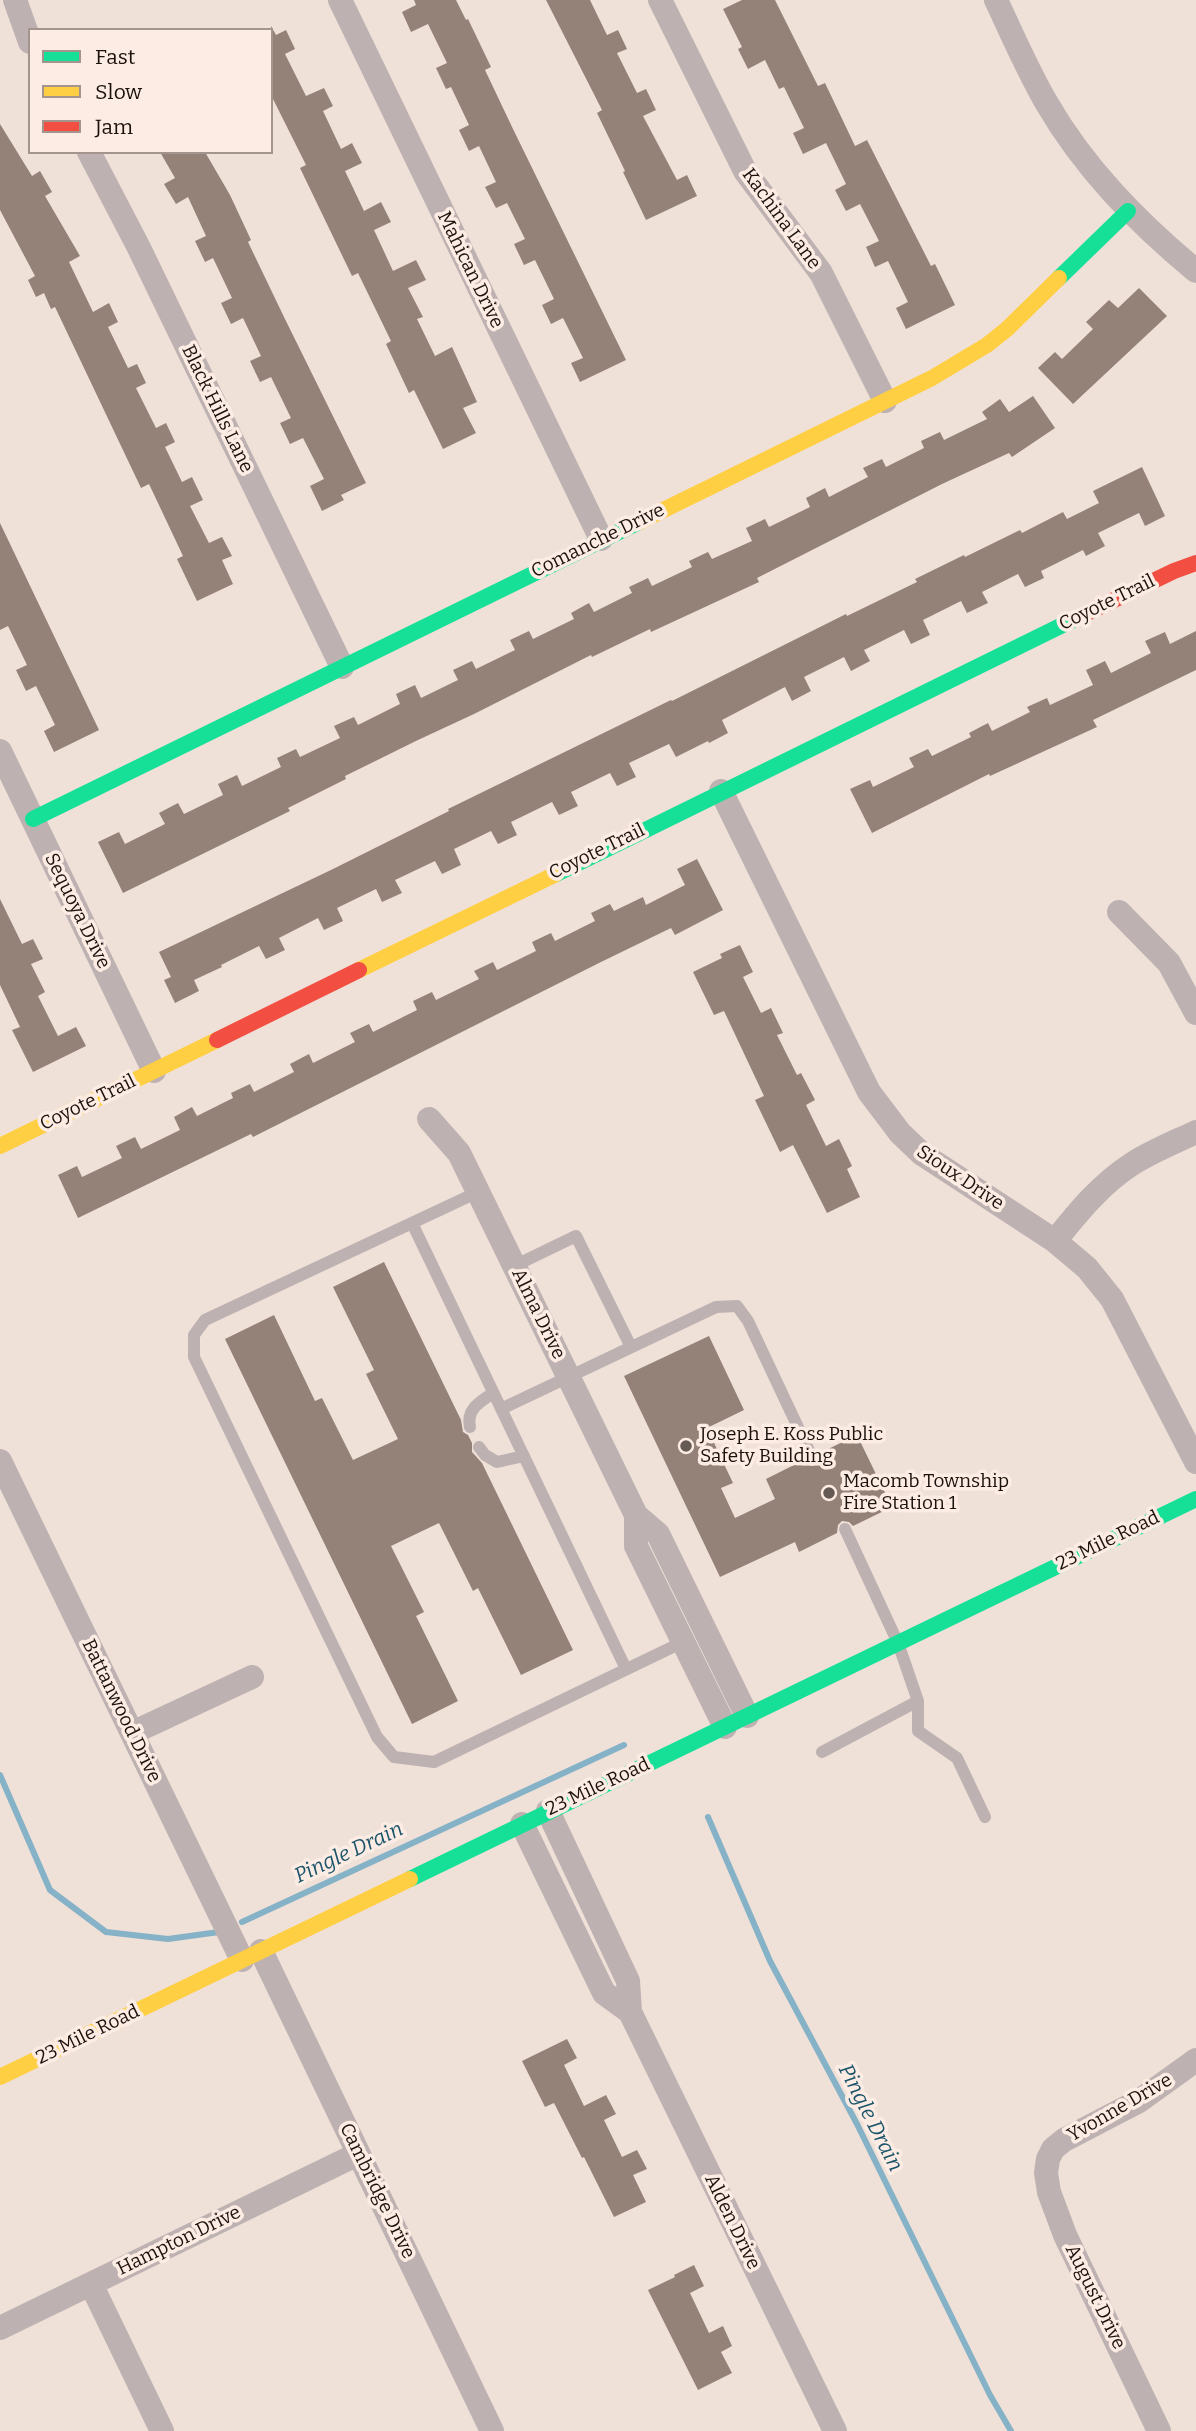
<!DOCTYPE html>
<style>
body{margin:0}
#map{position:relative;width:1196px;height:2431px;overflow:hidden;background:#efe0d8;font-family:Bitter,serif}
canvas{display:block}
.legend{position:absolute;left:28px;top:28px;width:245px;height:126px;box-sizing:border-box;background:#fdece3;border:2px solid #a3958d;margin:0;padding:9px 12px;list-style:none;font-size:21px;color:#1b120d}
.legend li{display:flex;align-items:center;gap:14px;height:35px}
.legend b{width:35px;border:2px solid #a3958d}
</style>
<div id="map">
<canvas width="1196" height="2431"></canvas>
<ul class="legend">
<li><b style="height:9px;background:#16e098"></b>Fast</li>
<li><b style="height:9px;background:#ffcf43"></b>Slow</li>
<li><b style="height:9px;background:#f24e42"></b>Jam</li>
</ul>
</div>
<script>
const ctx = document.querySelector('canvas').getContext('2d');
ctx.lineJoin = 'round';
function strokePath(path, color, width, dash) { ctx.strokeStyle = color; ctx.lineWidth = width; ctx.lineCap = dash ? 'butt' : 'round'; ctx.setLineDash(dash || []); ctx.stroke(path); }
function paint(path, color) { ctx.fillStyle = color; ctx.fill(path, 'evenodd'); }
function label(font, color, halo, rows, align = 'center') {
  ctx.font = font + ' Bitter,serif'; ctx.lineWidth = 7; ctx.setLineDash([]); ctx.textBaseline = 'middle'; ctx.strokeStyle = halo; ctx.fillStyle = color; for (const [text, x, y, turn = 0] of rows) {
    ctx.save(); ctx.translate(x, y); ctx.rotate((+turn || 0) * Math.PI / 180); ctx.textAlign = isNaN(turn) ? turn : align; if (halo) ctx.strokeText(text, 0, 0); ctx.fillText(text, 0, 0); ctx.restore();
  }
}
const stream = new Path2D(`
 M0 1775 50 1890 106 1932 168 1939 219 1932
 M708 1817 770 1961 857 2124 990 2395 1011 2431
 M242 1922 624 1745`);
const building = new Path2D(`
 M414 0H456L466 20 468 19 491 67 485 70 513 129 626 360 580 382 571 363 583 358 563 318 551 324 542 305 554 299 535 260 524 265 514 244 525 239 507 203 496 208 485 187 496 182 479 146 469 151 459 130 469 125 451 87 446 89 436 68 447 63 428 24 411 32 402 12 416 5Z
 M546 0H590L607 35 618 30 627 49 617 53 637 93 646 89 656 110 643 116 677 180 687 175 697 196 646 220 623 172 625 171 597 113 602 110Z
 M742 0H775L818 86 825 83 855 146 867 140 931 266 935 264 955 305 906 329 896 308 908 302 888 261 875 267 866 247 879 241 860 204 846 211 835 190 846 184 826 143 803 154 793 133 804 128 784 87 779 89 765 60 748 69 738 49 742 47 723 9Z
 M271 26 276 35 286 30 295 49 285 54 306 96 324 88 333 106 323 111 341 149 352 143 362 163 345 171 364 211 381 202 391 222 374 230 393 271 416 260 426 280 408 288 423 317 417 319 435 356 452 347 477 402 463 408 476 433 443 449 414 390 409 393 386 344 391 341 358 273 352 276 300 168 306 165 271 95Z
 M0 124 32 176 40 171 52 192 45 196 80 256 69 262 93 312 109 303 118 322 108 327 128 368 137 364 146 383 136 388 156 428 166 423 175 442 165 447 182 482 192 477 203 500 190 506 209 543 222 537 232 556 222 560 233 584 197 601 177 559 183 556 149 484 141 488 55 307 51 309 44 293 36 297 28 280 35 276 0 210Z
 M160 152H205L230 195 251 240 248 242 284 317 366 483 341 495 344 500 322 511 310 486 324 479 303 438 290 444 280 423 291 418 271 377 260 382 250 361 261 356 243 318 231 324 221 303 232 298 213 258 205 262 195 241 206 236 188 197 176 204 164 184 175 178Z
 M1139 288 1167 316 1073 404 1038 368 1055 352 1062 359 1093 329 1086 322 1109 300 1118 308Z
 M1033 396 1055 428 1012 457 1009 453 942 484 757 578 759 582 651 632 650 629 592 657 591 655 474 714 418 740 345 776 346 779 288 808 290 811 123 893 98 842 119 832 125 844 165 824 159 813 178 803 184 814 223 795 218 784 237 775 242 786 281 767 277 758 296 749 300 757 340 738 334 726 354 717 358 725 400 704 396 694 415 685 421 698 458 680 453 670 472 661 476 669 515 650 510 640 529 631 533 639 574 619 571 613 589 603 594 612 632 593 629 587 648 578 652 586 692 567 689 561 708 552 712 559 752 541 746 528 765 519 769 527 810 507 806 498 825 488 829 497 868 477 863 468 882 459 886 467 924 448 921 441 940 432 944 440 987 419 982 412 1000 399 1009 412Z
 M1142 467 1165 516 1145 526 1139 513 1098 533 1105 546 1086 556 1083 550 1041 571 1044 578 1025 587 1018 574 982 592 988 603 967 613 961 601 923 620 930 635 911 644 904 630 864 650 870 661 851 671 844 657 804 677 811 691 792 701 785 687 722 720 728 733 709 743 708 741 676 757 669 744 629 763 636 777 617 786 610 773 571 792 578 806 559 815 552 802 511 822 517 835 498 844 491 831 454 849 461 865 442 874 435 861 395 880 402 893 382 902 376 889 337 908 343 921 324 930 318 918 279 938 285 950 266 959 259 946 221 965 222 967 194 980 199 991 175 1003 164 980 171 977 159 952 333 869 449 811 448 809 671 700 672 701 846 614 847 616 917 582 915 579 964 555 965 557 1020 530 1022 533 1063 512 1067 519 1099 503 1093 491Z
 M0 523 99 730 54 752 44 731 55 725 36 686 26 691 16 670 27 665 8 626 0 630Z
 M1196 631V670L1093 720 1097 727 990 776 989 774 872 833 850 789 870 780 873 787 914 767 909 758 928 749 932 756 971 737 969 733 988 723 992 731 1030 712 1027 707 1047 698 1050 705 1093 685 1086 670 1105 661 1111 673 1151 653 1145 641 1165 632 1170 644Z
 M697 859 723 910 675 935 671 928 601 962 253 1137 251 1134 78 1218 58 1175 77 1166 82 1177 122 1158 116 1146 135 1137 141 1149 180 1130 174 1117 192 1107 197 1116 233 1098 231 1093 250 1084 254 1092 294 1072 290 1064 309 1054 313 1063 355 1042 350 1033 369 1024 373 1032 417 1010 413 1001 432 992 436 1000 479 979 474 971 493 962 497 970 536 951 532 942 551 933 555 941 595 921 591 913 610 904 614 911 643 897 646 905 685 885 677 869Z
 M0 899 22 944 33 939 43 959 31 964 45 992 38 996 58 1036 76 1027 86 1046 33 1072 12 1030 20 1027 0 985Z
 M740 945 753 972 743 977 761 1013 771 1008 783 1033 777 1035 797 1075 801 1073 815 1100 806 1105 826 1146 839 1139 852 1166 847 1169 860 1197 827 1213 793 1145 780 1152 755 1100 764 1096 724 1011 714 1015 693 972 722 958 720 954Z
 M384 1262 461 1420 463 1432 468 1435 472 1443V1452L482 1463 573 1650 521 1675 478 1588 473 1591 439 1523 391 1546 424 1612 416 1616 458 1701 412 1724 225 1339 274 1315 315 1401 322 1398 353 1460 398 1439 366 1374 374 1370 333 1287Z
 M709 1336 744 1410 707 1428 733 1483 721 1488 735 1518 775 1499 766 1479 804 1460 811 1466 816 1465 821 1458 820 1453 857 1435 892 1507 853 1526 849 1522 842 1521 838 1525 837 1533 799 1552 795 1542 720 1577 624 1376Z
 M567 2039 577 2058 564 2065 584 2106 606 2095 616 2114 604 2120 622 2157 637 2150 647 2169 633 2175 646 2202 614 2217 584 2157 582 2158 554 2103 545 2107 522 2061Z
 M694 2265 704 2286 690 2293 709 2333 723 2326 732 2346 721 2352 732 2373 698 2390 648 2290 675 2277 674 2275Z`);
const lane = new Path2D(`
 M478 1192 205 1320 194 1335V1357L377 1737 394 1757 434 1762 683 1642
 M412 1223 626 1669
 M514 1266 576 1236 631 1347
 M501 1409 716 1307 737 1306 748 1321 812 1457
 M470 1427C466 1409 480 1402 493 1393
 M479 1447 485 1455 497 1462 524 1456
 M845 1529 898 1643 918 1701V1731L957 1758 985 1817
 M822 1752 918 1701`);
const street = new Path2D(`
 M15 0 30 42
 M340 0 601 539
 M660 0 745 171 821 273 885 401
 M996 0C1012 34 1027 69 1046 102 1084 168 1137 222 1196 271
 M89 152 138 246 342 667
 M0 751 154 1071
 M721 791 869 1092 900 1133 922 1154 1055 1241 1087 1268 1112 1299 1196 1462
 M1119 912 1169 963 1196 1013
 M429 1119 459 1153 636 1515 658 1534 747 1716
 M1055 1241C1078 1212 1101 1184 1132 1164 1152 1151 1175 1142 1196 1132
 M0 1461 242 1960
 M636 1515V1546L725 1727
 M132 1733 252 1677
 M548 1811 628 1981 630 2012 835 2431
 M522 1824 604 1993 630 2012
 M261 1951 492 2431
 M91 2284 162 2431
 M0 2328 358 2154
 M1159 2431 1065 2235 1049 2192 1046 2173 1048 2159 1053 2149 1064 2140 1139 2101 1196 2060`);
const fast = new Path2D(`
 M1059 278 1128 211
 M33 819 639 522
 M556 874 1089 612
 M410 1879 1196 1499`);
const slow = new Path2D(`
 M639 522 932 378 987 345 1007 329 1059 278
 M359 970 556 874
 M0 1146 217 1040
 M0 2077 410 1879`);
const jam = new Path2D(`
 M1089 612 1174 571 1196 563
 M217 1040 359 970`);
const markers = [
 [686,1446,7,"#655a54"],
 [829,1493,7,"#655a54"]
];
const streetNames = [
 ["Kachina Lane",781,219,54],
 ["Mahican Drive",470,270,64],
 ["Black Hills Lane",217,409,64],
 ["Comanche Drive",598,541,-26],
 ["Coyote Trail",1107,603,-26],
 ["Coyote Trail",597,852,-26],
 ["Sequoya Drive",77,911,64],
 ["Coyote Trail",88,1103,-26],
 ["Sioux Drive",960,1178,34],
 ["Alma Drive",538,1314,64],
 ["23 Mile Road",1108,1541,-26],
 ["Battanwood Drive",121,1711,64],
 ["23 Mile Road",598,1787,-25],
 ["23 Mile Road",88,2035,-26],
 ["Yvonne Drive",1120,2108,-30],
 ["Cambridge Drive",377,2191,64],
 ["Alden Drive",732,2222,64],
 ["Hampton Drive",179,2241,-26],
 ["August Drive",1095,2297,64]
];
const poiNames = [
 ["Joseph E. Koss Public",700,1435],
 ["Safety Building",700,1457],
 ["Macomb Township",843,1482],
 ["Fire Station 1",843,1504]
];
const waterNames = [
 ["Pingle Drain",349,1853,-25],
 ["Pingle Drain",870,2118,63]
];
strokePath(stream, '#85b2c6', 6);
paint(building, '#948279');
strokePath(lane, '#bdb1b1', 12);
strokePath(street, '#bdb1b1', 24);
strokePath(fast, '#16e098', 16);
strokePath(slow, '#ffcf43', 16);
strokePath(jam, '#f24e42', 16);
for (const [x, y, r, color] of markers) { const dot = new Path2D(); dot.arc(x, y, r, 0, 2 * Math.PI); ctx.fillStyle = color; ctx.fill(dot); strokePath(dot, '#fdece3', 2.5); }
label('19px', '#1b120d', '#fdece3', streetNames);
label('19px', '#1b120d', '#fdece3', poiNames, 'left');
label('italic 21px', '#1b546b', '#fdece3', waterNames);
</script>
